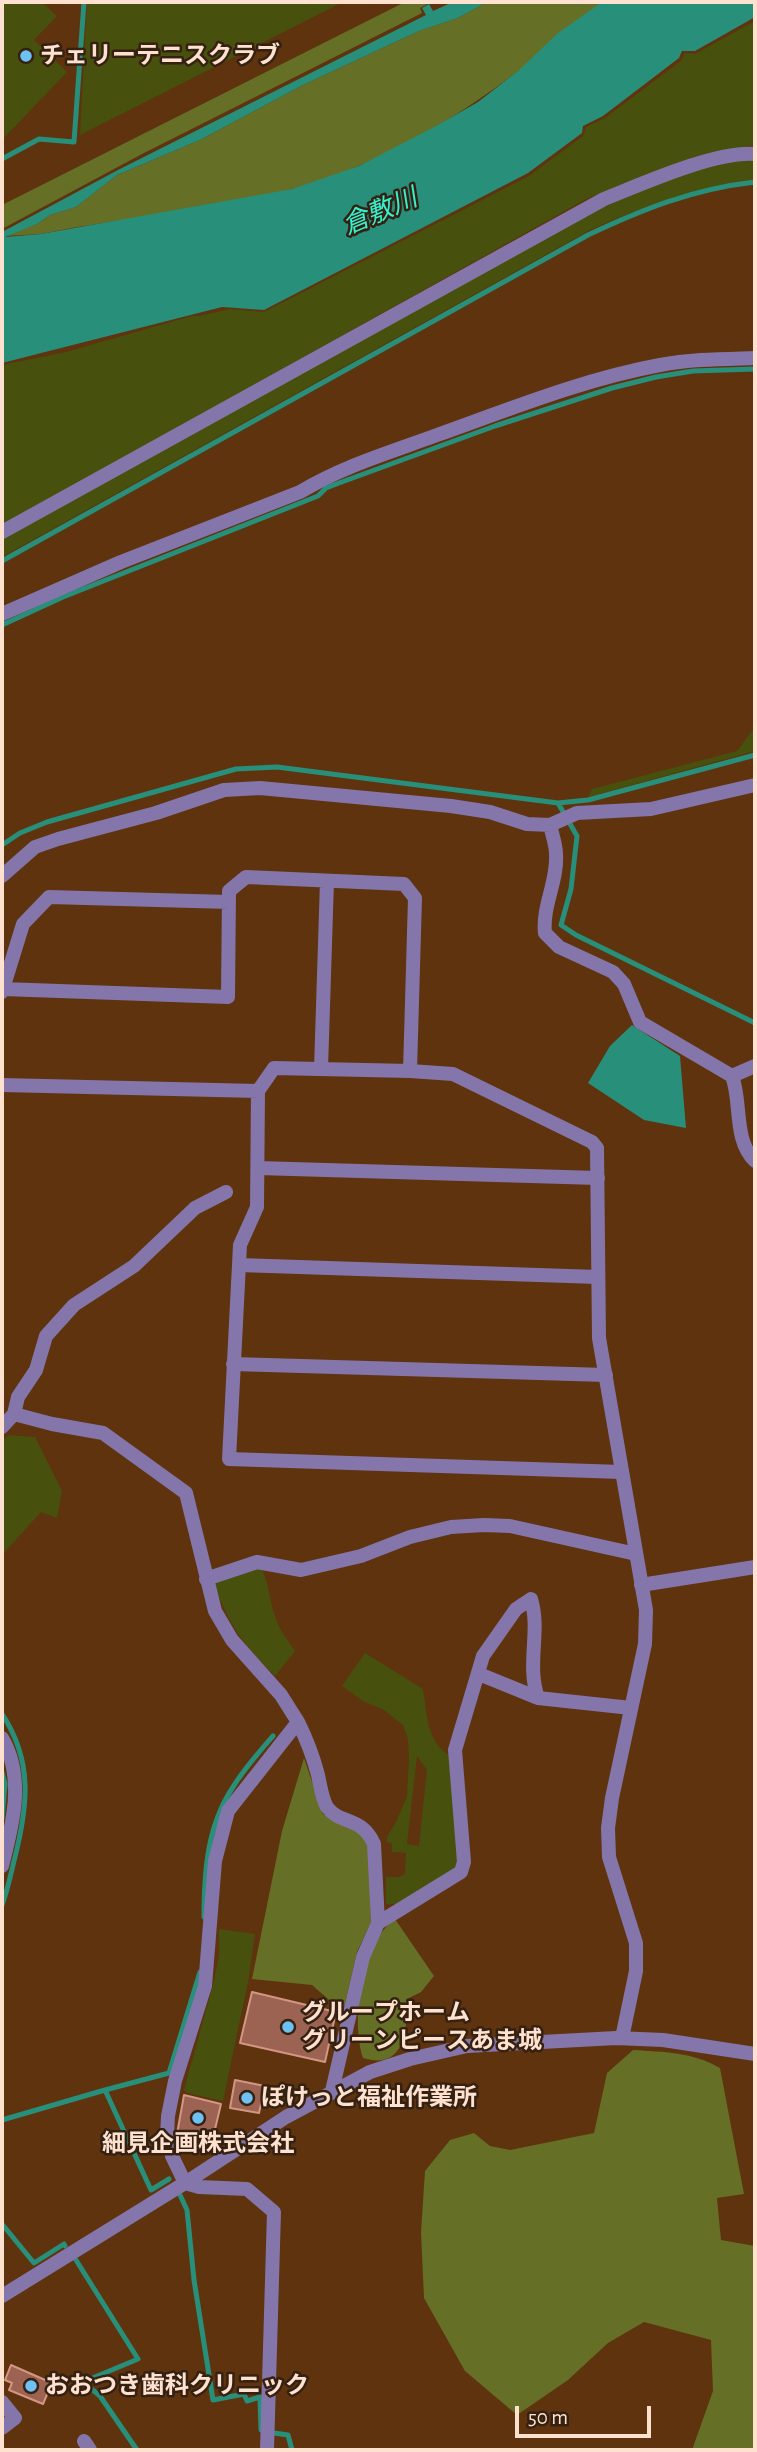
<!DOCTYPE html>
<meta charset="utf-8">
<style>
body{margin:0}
#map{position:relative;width:757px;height:2452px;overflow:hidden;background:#5e330e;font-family:"Alegreya Sans",sans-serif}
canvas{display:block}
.frame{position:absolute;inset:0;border:4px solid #fee2cf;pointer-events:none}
.scale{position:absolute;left:515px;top:2406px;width:136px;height:32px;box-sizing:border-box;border:4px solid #fee2cf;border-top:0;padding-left:9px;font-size:21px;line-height:24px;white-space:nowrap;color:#fee2cf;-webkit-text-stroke:5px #352112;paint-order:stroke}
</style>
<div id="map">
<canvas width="757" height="2452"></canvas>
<div class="frame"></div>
<div class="scale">50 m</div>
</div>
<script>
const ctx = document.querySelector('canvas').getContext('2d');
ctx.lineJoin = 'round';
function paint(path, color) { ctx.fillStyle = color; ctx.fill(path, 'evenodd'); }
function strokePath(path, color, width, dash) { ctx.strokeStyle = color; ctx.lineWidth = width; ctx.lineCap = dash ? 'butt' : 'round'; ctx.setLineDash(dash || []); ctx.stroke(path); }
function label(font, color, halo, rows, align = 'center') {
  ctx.font = font + ' "Alegreya Sans","Noto Sans JP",sans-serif'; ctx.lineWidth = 5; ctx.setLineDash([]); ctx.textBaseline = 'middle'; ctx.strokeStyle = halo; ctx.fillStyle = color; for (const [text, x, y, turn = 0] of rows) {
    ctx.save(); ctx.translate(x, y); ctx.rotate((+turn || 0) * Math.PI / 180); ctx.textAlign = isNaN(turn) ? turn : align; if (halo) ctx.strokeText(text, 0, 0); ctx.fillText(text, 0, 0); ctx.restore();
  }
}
const green = new Path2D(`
 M2 2H42L57 16 34 40 67 72 2 140Z
 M87 2H343L80 135Z
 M755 21V145C696 155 642 178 586 199L2 526V365L66 352 192 316H199L230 309 264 312 529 176 583 136 586 127 605 118 681 61 685 53 695 54Z
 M755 158V180C696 186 644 206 590 230L2 557V538L600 206 697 169Z
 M755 727V751L588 797 592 789 737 751Z
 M8 1435 35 1437 62 1491 57 1518 41 1512 2 1555V1442Z
 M258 1566 261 1567C269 1583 269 1600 275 1616 279 1629 287 1640 295 1651L275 1676C243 1644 230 1627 214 1584Z
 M365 1653 423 1689C427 1712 426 1741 449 1755L461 1864 402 1904H386V1877H399L405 1874 406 1853 392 1852V1843L387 1842V1837L396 1822 407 1796 409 1760 408 1739 403 1725 384 1710 363 1701 342 1686ZM417 1756 427 1770 419 1846 407 1844Z
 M219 1929 255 1934 248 1982 223 2101 187 2093 184 2090 214 1981 219 1956Z`);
const forest = new Path2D(`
 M405 2H431L420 8 422 13 142 154 2 229V205Z
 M487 2H602C513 81 409 158 292 189 210 211 124 217 41 234L4 236 37 224 50 215 76 207 117 175 200 140 303 85 419 31 458 18Z
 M304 1758 323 1814 358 1828 369 1846 371 1922 357 1952 343 2012 312 1985 252 1979 282 1831Z
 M395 1919 434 1976 421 1992 407 1999C407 2028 406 2071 363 2058 351 2019 360 1944 395 1919Z
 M633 2050C664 2052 693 2052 720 2068L744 2194 717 2198 721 2240 755 2246V2450H692L713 2391 711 2340 644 2322 608 2343 568 2380 517 2415 465 2371 424 2298 421 2232 425 2171 450 2140 474 2133 490 2146 510 2150 594 2133 607 2073Z`);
const water = new Path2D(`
 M453 2H487L458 18 419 31 303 85 200 140 117 175 76 207 50 215 37 224 5 237 41 234 292 189 359 166 436 126 478 102 518 71 558 33 602 2H755V17L695 51H682L679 58 603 116 583 126 582 133 528 173 264 310 222 307 2 363V232L118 170 426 15 422 8 429 4 433 11Z
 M632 1025 680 1056 686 1128 644 1120 588 1083 610 1046Z`);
const stream = new Path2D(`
 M2 159 39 139 74 142 84 2
 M2 561 588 235C643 209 693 189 755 182
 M2 625 63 597 318 496 326 488 339 483 495 426 612 388 656 377 693 371 755 369
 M558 803 577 836 571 889 561 925 576 935 755 1023
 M2 845 20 833 47 822 236 769 277 767 558 803 588 800 755 755
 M2 1714C33 1761 28 1805 15 1857 11 1873 8 1889 2 1905
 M2 1772 5 1784 2 1819
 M204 1917C204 1872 207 1826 233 1787 244 1769 259 1752 273 1736
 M105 2090 169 2073 200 1972
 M2 2120 105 2090 151 2190 169 2179
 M180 2195 187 2210 194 2280 213 2400 244 2394 247 2401 260 2397 261 2430
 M2 2224 34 2263 64 2244 65 2246
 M76 2260 138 2359 83 2382 100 2396 137 2450
 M274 2433 288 2435 292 2450`);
const building = new Path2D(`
 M252 1992 336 2012 325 2062 240 2043Z
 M235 2080 265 2086 259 2113 230 2108Z
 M184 2095 221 2104 212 2142 177 2134Z
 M11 2365 52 2383 43 2404 9 2390 12 2383 5 2380Z`);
const minor = new Path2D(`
 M2 532 604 199C642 184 715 151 755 154
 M2 614 121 562 300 492C343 466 391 452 437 435 510 409 584 379 660 365 692 359 723 359 755 358
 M550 825C552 834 556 845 556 854 558 881 542 906 545 933L559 947 613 972 624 984 640 1022 732 1076C742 1102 733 1140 755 1161
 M2 876 35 847 58 839 156 813 224 790 260 788 451 806 490 812 527 824 550 825 577 813 651 809 755 785
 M3 989 228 997 229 891 246 877 404 884 415 898 410 1071 274 1068 258 1091 257 1207 240 1245 229 1459 622 1472
 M2 992 23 924 49 897 229 902
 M321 1069 327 881
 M732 1076 755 1066
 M2 1085 258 1091
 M258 1168 598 1178
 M239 1265 598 1277
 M233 1364 606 1375
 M14 1414 52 1424 103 1433 186 1493 215 1611 232 1640 281 1695 298 1722 228 1811 215 1861 205 1986 175 2081 168 2116 167 2136 172 2156 185 2183 199 2187 247 2189 274 2212 267 2450
 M2 1427 14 1414 18 1397 36 1370 46 1336 74 1305 134 1266 195 1208 226 1192
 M206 1579 257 1562 301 1570 361 1556 410 1537 451 1527 484 1525 510 1526 636 1554
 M641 1585 755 1567
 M479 1674 538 1698 631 1708
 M298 1722C307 1740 313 1756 318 1775 320 1784 322 1799 327 1807 340 1825 362 1816 374 1844L378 1923
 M2 1738C25 1777 13 1824 2 1866
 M332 2091 363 1957 378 1923 461 1872 464 1862 455 1750 483 1656 516 1609 531 1599C541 1632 526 1664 538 1698
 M2 2296 185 2183 286 2117 370 2072 410 2059 467 2046 616 2038 663 2040 755 2054
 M2 2402 15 2418 2 2428
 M84 2441 90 2450`);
const tertiary = new Path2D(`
 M410 1071 453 1074 592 1142 597 1148 599 1338 646 1610 645 1644 612 1798 608 1828 609 1857 636 1943V1971L622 2038`);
const markers = [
 [26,56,7,"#6ec2f3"],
 [288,2027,7,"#6ec2f3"],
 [247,2098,7,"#6ec2f3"],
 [198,2118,7,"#6ec2f3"],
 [31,2386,7,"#6ec2f3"]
];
const poiNames = [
 ["チェリーテニスクラブ",40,56],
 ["グループホーム",302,2013],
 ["グリーンピースあま城",302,2041],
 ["ぽけっと福祉作業所",261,2098],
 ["細見企画株式会社",198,2144,"center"],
 ["おおつき歯科クリニック",45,2386]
];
const waterNames = [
 ["倉敷川",380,212,-23]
];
paint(green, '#48500e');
paint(forest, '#656f25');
paint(water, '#288f7b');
strokePath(stream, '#288f7b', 5);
paint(building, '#9c6353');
strokePath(building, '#d39584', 2);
strokePath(minor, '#8476ab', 14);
strokePath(tertiary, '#8476ab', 14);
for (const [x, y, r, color] of markers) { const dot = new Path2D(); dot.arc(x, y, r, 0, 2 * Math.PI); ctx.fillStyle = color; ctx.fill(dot); strokePath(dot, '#352112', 2.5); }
label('bold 24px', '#fee2cf', '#352112', poiNames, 'left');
label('italic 26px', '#34f3d0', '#352112', waterNames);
</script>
